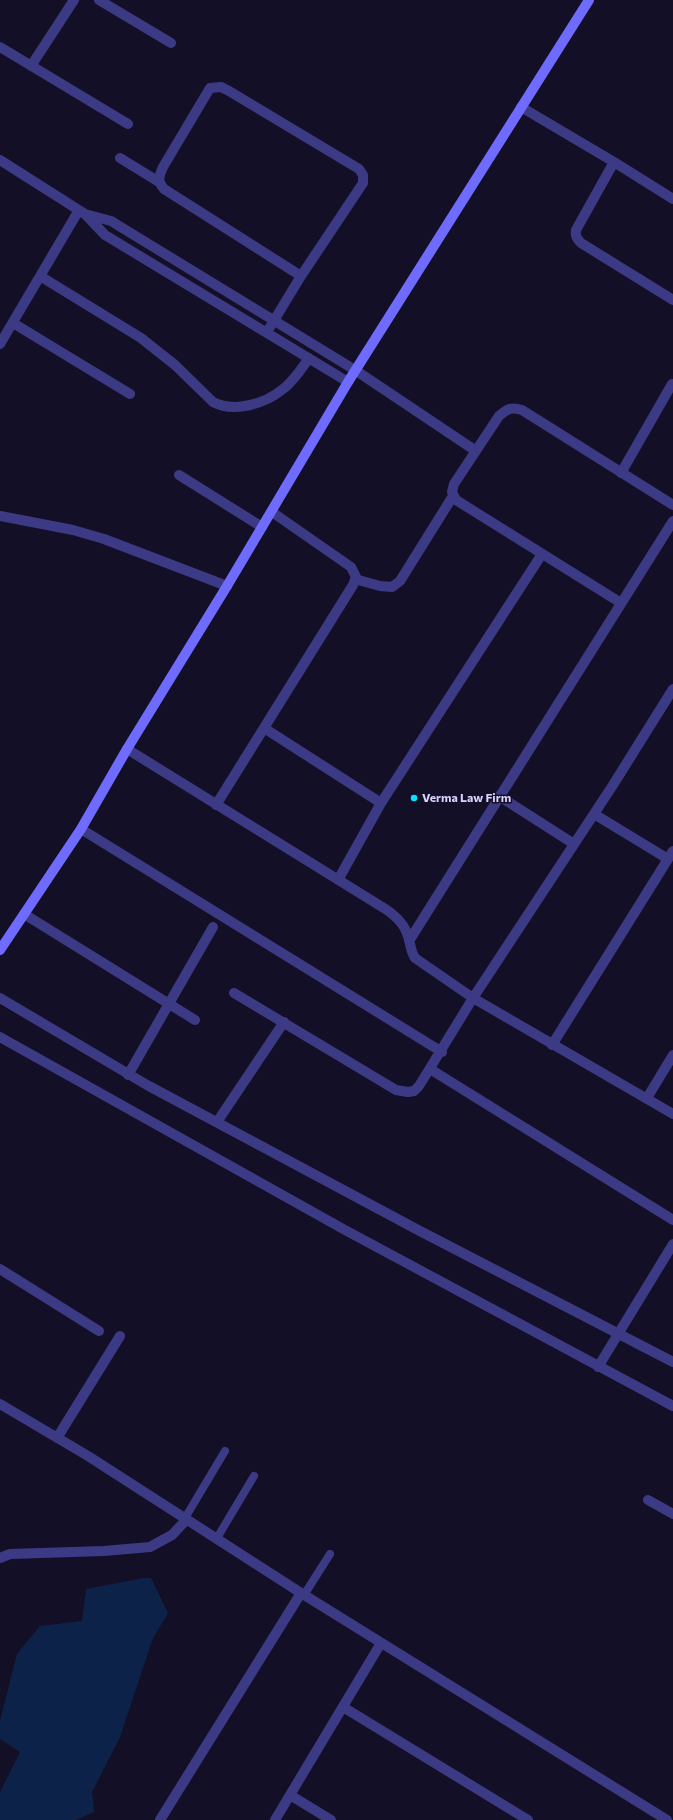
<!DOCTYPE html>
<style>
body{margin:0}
canvas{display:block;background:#130f26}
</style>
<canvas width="673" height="1820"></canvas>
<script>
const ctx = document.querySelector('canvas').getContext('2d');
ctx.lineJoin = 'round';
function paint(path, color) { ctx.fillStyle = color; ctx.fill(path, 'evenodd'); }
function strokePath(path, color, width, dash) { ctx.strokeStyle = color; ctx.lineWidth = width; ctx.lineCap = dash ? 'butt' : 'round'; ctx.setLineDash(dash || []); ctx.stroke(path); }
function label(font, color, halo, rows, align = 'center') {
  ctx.font = font + ' Commissioner,sans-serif'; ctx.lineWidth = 3; ctx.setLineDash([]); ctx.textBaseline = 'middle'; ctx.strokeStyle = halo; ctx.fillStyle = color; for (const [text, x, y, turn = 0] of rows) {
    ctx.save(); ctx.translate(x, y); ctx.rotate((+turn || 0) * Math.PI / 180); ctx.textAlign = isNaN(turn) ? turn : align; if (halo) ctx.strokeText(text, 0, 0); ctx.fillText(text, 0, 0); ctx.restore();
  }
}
const water = new Path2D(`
 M144 1578H151L168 1613 153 1638 120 1737 92 1792 94 1812 76 1820H0V1792L20 1752 0 1739V1721L17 1654 40 1626 82 1621 86 1589Z`);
const lane = new Path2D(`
 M185 1518 225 1451
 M217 1538 254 1476
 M304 1595 330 1554`);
const street = new Path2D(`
 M99 0 171 43
 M0 47 128 124
 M31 66 74 0
 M521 107 614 162 673 199
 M120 158 159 182
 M0 160 85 214 111 221 355 370 476 451
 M614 162 576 230C575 236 577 239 581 243L673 300
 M85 214 105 235 348 382
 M40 276 141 338 175 365 213 402C234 413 265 404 283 389 294 381 302 368 309 358
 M13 323 130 394
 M267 332 301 276 164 189C157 181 159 176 163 167L210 88 221 87 229 91 359 169 363 175V183L301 276
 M0 344 79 210
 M621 473 672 384
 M179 475 262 527
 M0 516 73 530 104 539 227 586
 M355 579 380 586 392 587 400 581 453 496
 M621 603 456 500 452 492 454 484 499 416C508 408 512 407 522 410L673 505
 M264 728 381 803
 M127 749 387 910C398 918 406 926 409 940 411 947 411 952 415 958L473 998 673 1114
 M499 796 574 844
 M216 805 353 585 356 577 351 567 272 512
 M594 814 668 859
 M81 829 442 1052
 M338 880 381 803 542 554
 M24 914 195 1020
 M409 941 673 521
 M234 993 396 1090 408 1092 414 1091 419 1086 473 998 613 785 673 689
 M0 998 147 1085 418 1230 673 1362
 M0 1037 345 1230 673 1406
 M552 1045 673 851
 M430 1069 673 1220
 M128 1075 213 927
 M647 1098 673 1055
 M217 1122 284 1022
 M0 1269 99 1331
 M598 1367 673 1244
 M0 1404 88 1456 301 1593 667 1820
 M57 1438 120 1336
 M648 1500 673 1514
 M0 1558 10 1554 104 1551 150 1547 172 1535 187 1519
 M343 1707 528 1820
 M290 1795 331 1820
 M160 1820 301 1593
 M275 1820 381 1643`);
const secondary = new Path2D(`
 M0 950 81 829 127 749 227 586 348 382 589 0`);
const markers = [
 [414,798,4,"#00e5ff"]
];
const poiNames = [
 ["Verma Law Firm",422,798]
];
paint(water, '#0c2248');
strokePath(lane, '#3d3a85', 8);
strokePath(street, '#3d3a85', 10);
strokePath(secondary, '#6f6bff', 10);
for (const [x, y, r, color] of markers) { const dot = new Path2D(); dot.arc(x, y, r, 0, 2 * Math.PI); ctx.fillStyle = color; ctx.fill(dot); strokePath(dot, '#130f26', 1.5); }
label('bold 12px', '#d9d4ff', '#130f26', poiNames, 'left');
</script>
